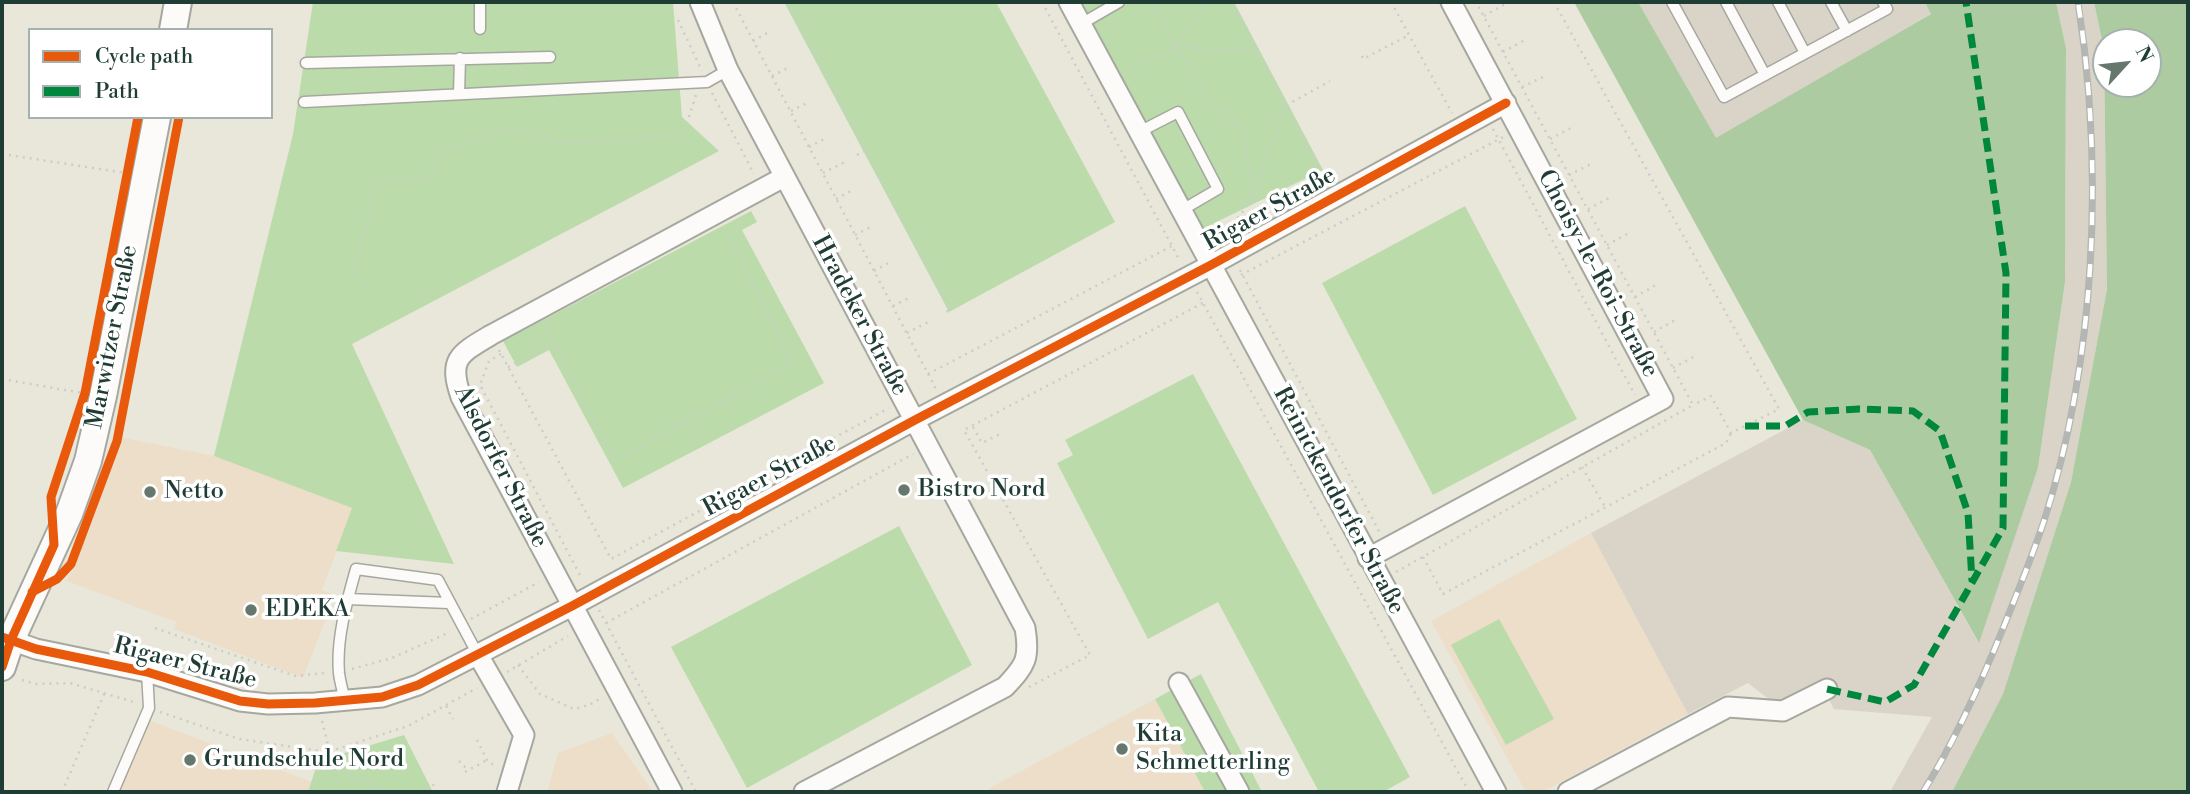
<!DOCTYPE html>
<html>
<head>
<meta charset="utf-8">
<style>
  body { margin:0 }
  #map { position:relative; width:2190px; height:794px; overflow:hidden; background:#e9e7da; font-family:"Libre Bodoni",serif }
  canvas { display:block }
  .frame { position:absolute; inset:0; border:4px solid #1f3d34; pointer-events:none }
  .legend { position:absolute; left:28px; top:28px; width:245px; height:91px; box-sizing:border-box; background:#fff; border:2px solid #a5b1ae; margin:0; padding:9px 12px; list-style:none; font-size:21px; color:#1f3d34 }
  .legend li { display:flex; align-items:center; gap:14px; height:35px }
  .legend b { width:35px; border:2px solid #a5b1ae }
  .north { position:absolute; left:2092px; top:28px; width:70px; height:70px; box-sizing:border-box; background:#fff; border:2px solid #a5b1ae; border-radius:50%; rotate:63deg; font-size:19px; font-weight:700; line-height:28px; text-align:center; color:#1f3d34 }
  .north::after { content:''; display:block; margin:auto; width:24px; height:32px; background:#66786e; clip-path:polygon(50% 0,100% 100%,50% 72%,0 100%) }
</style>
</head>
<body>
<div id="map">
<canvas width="2190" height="794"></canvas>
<div class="frame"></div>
<ul class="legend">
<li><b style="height:9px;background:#e8590c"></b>Cycle path</li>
<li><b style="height:9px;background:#00873e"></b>Path</li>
</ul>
<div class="north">N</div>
</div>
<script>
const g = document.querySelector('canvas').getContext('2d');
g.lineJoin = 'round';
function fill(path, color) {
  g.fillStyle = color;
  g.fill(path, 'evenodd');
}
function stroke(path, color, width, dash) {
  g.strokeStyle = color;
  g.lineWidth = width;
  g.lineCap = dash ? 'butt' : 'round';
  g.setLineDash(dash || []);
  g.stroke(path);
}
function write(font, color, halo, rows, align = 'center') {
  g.font = font + ' "Libre Bodoni",serif';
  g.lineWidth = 7;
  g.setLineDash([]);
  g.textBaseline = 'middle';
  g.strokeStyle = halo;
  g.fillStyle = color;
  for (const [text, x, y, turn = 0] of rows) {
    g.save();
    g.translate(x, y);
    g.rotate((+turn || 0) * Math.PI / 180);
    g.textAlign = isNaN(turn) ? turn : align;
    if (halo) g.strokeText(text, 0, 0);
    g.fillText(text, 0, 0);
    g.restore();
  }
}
const built = new Path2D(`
  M120,437L215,456L353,508L322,590L335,595L303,678L174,629L176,622L67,581L95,513Z
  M1591,533L1688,714L1542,792H1526L1431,621Z
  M1155,699L1205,792H990L988,789Z
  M143,718L312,782L308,792H113Z
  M612,733L653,792H547L558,753Z`);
const industrial = new Path2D(`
  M1638,2H1925L1932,13L1716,139Z
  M2056,2H2094L2104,50L2107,289L2071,482L2003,694L1952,792H1890L1932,717L1834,709L1828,698L1793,718L1748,683L1688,714L1591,533L1803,420L1870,450L1978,642L2038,468L2065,282L2066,48Z`);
const green = new Path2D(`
  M313,2H673L682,117L719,151L352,344L454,564L336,551L352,508L214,456L293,134Z
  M784,2H996L1115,222L949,312Z
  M1078,2H1234L1323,170L1200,230Z
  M1465,206L1577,419L1433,495L1322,283Z
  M751,211L757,222L742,230L824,383L623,488L549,350L517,367L503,341Z
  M1193,374L1410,777L1383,792H1319L1218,602L1148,639L1057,463L1073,455L1065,440Z
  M899,526L972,665L747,788L671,647Z
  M1499,619L1554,719L1506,745L1451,645Z
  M1201,674L1262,792H1205L1155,699Z
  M404,735L433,792H308L318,761Z`);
const forest = new Path2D(`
  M1574,2H1638L1716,138L1931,14L1925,2H2056L2066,48L2065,282L2038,468L1979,643L1870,450L1803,420Z
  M2094,2H2188V792H1952L2003,694L2071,482L2107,289L2104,50ZM2106,42H2148V84H2106Z`);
const path = new Path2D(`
  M733,2L936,389
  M788,2L950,310L942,314
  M1042,2L1180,261
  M1149,2L1158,12L1192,76L1243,131L1253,198L1224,236
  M1231,2L1325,182
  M1391,2L1452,113
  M1554,2L1779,409L1731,433L1711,396L1693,405
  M1484,16L1505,4
  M678,20L702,71
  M753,41L769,32
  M1176,47L1206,2
  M1503,52L1525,40
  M1362,56L1363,59L1409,35
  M1126,71L1176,47L1257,51
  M772,76L788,68
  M1522,87L1545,76
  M712,93L754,174
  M791,111L807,103
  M1493,129L1635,395
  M1550,139L1571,128
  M809,147L826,138
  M2,154L126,173
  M857,155L867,150
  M823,173L845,162
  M1569,175L1591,164
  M1253,197L1285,106L1330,81
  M836,199L853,190
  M1588,209L1609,198
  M855,235L873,226
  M1607,245L1629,233
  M1240,270L1380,533
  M874,271L892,261
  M353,274L376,186L395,179L422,181L430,176L442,153L491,132H531L560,143L683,136L696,95
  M1241,275L1505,136
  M1197,292L1469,792
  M1635,297L1656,285
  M893,306L911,297
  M546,325L616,460L793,363L726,229
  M1654,332L1675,320
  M907,333L930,321
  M499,350L611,559L889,408
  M501,354L489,361L480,385L582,579
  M508,367L555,342
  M1673,368L1695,356
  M928,374L1172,246
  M2,379L82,393
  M973,427L982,443L998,435V437
  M1582,467L1605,507
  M1423,557L1443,594L1726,443L1731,433
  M1396,572L1693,405L1476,2
  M599,610L696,792
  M471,619L539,582
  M606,623L913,454
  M155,628L295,676L325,673
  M518,665L540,694L574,709L589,705L603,697
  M352,669L392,658L450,632
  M507,672L568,636
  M22,680L36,684L70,683L137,703
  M1029,687L1090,655L964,430L1203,303
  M446,706L453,719
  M160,712L239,739L328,752L408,726L477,688
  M322,721L340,792
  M477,740L487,760L497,768
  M330,755L344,774L395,792
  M459,761L468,770
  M465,772L487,760
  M62,792L105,692
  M420,792L437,783`);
const lane = new Path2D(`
  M480,2V29
  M1672,2L1724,97L1887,9L1883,2
  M1726,2L1765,75
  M1778,2L1805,53
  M1831,2L1847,31
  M1081,24L1119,2
  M306,63L550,57
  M459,94L460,58
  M304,102L707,82L728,70
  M1139,132L1178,112L1218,189L1182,210
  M348,599L449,603
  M345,701C343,692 340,682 339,673C336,639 347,601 356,569L438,580L478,655
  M113,792L149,708L147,672`);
const street = new Path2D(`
  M700,2L728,70L1025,628C1030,658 1026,665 1005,687L804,792
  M1069,2L1496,792
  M1368,558L1663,399L1451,2
  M2,637L36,649L147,672L240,701L268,704L315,703L382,697L418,685L572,606L915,420L1211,265L1506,103
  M478,655L524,735L507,792
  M1179,683L1239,792
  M672,792L461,397C448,359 459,354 491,335L784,177
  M1568,792L1728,707L1783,711L1827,689`);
const secondary = new Path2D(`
  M173,30L178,2
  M2,667L11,640L69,514L88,461L103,396L157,117`);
const rail = new Path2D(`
  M1923,792C1956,739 1981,683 2004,626C2018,591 2032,557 2044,521C2096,359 2104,169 2078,2`);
const quiet = new Path2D(`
  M1745,426H1785L1808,412L1859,409L1913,411L1940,431L1968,513L1972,581
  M1827,689L1885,702L1914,685L2003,528L2006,273L1966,2`);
const cycleway = new Path2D(`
  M32,592L57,579L71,564L117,441L179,117
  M2,637L36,649L147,672L240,701L268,704L315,703L382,697L418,685L572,606L915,420L1211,265L1506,103
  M2,667L11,640L54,545L51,497L85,393L138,117`);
const markers = [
  [904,490,7,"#66786e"],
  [150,492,7,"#66786e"],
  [251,610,7,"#66786e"],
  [1122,749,7,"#66786e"],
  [190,760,7,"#66786e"]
];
const streetNames = [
  ["Rigaer Straße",1270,210,-29],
  ["Choisy-le-Roi-Straße",1597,274,62],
  ["Hradeker Straße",859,316,62],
  ["Marwitzer Straße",113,337,-79],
  ["Alsdorfer Straße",500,467,63],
  ["Rigaer Straße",770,477,-28],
  ["Reinickendorfer Straße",1338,501,62],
  ["Rigaer Straße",185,664,14]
];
const poiNames = [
  ["Bistro Nord",918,490],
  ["Netto",164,492],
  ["EDEKA",265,610],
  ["Kita",1136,735],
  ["Schmetterling",1136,763],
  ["Grundschule Nord",204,760]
];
fill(built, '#eddeca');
fill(industrial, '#dad3c8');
fill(green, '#bcdbab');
fill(forest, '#accba1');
stroke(lane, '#a5a89f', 13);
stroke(street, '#a5a89f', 23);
stroke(secondary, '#a5a89f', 30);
stroke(path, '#cacdc9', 2.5, [2, 5]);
stroke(lane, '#fcfbf9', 10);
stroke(street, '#fcfbf9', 19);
stroke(secondary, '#fcfbf9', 26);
stroke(rail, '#b3b6b3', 7);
stroke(rail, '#fff', 4.5, [13]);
stroke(quiet, '#00873e', 7, [14, 7]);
stroke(cycleway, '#e8590c', 9);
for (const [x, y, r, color] of markers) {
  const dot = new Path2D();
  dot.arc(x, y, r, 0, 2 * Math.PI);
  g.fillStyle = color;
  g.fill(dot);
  stroke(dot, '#fff', 2.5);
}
write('24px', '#1f3d34', '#fff', streetNames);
write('24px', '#1f3d34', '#fff', poiNames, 'left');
</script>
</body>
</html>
